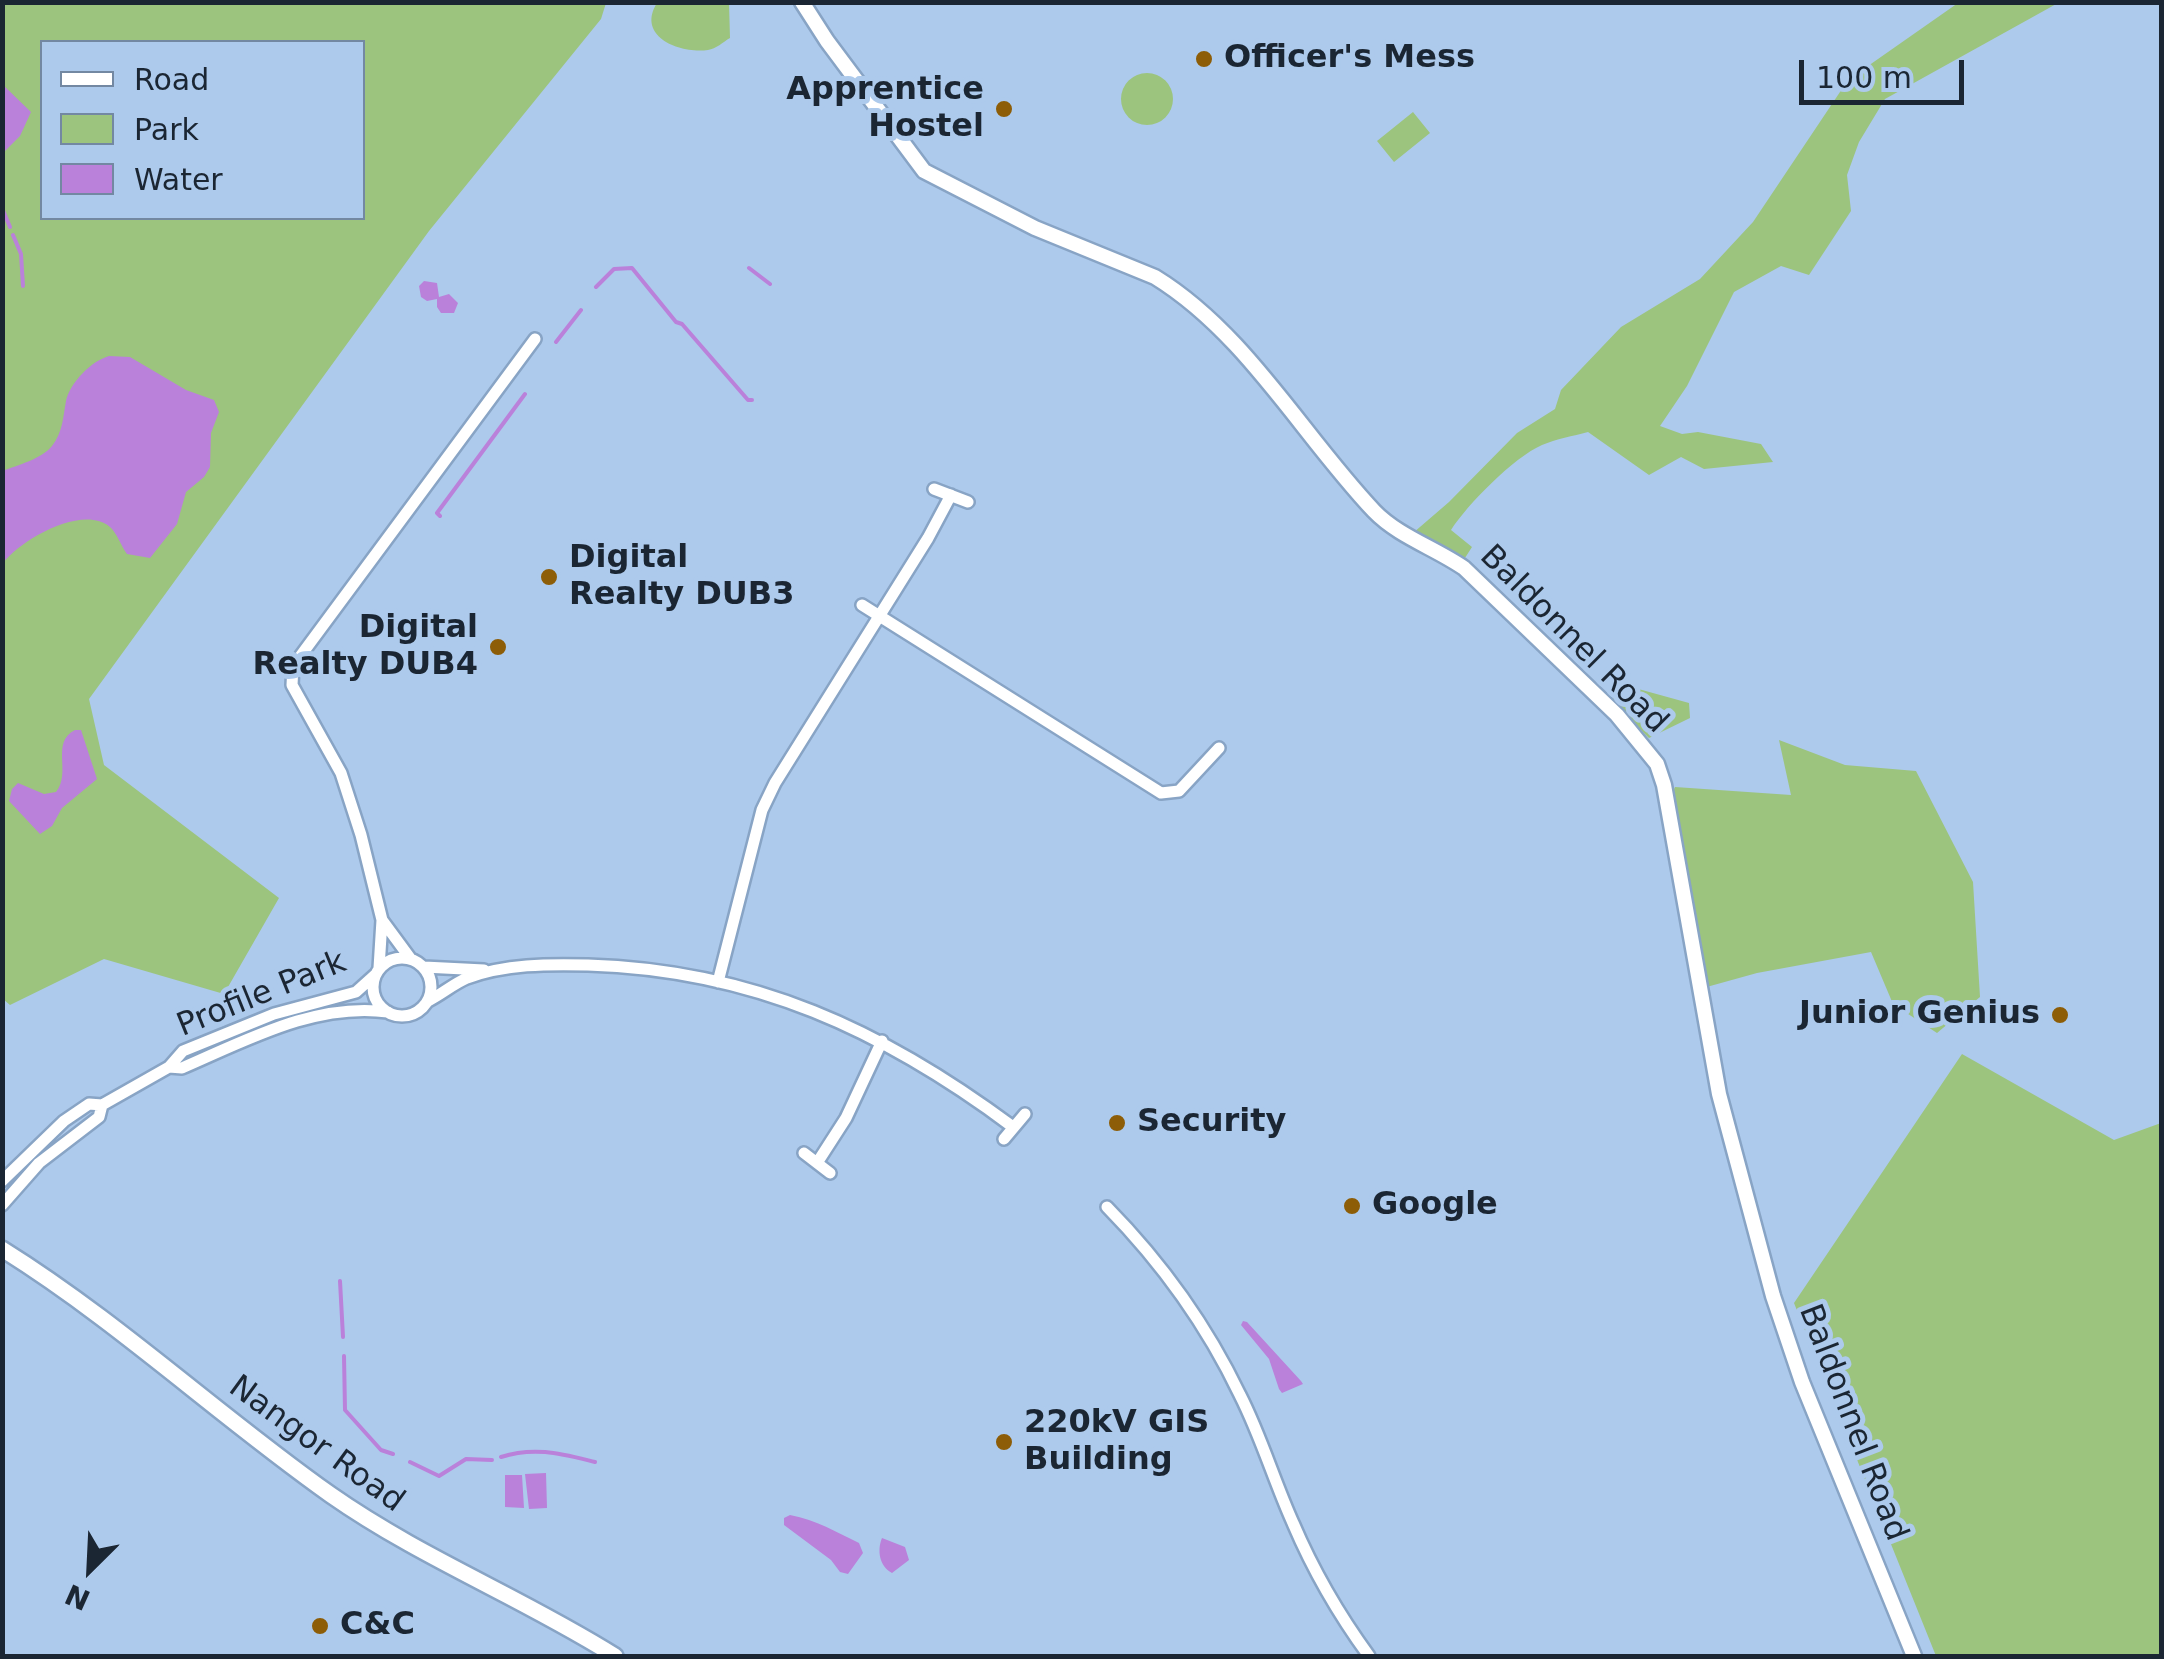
<!DOCTYPE html>
<html>
<head>
<meta charset="utf-8">
<style>
  body { margin:0 }
  #map { position:relative; width:2164px; height:1659px; overflow:hidden; background:#adcaec; font-family:"DejaVu Sans",sans-serif }
  canvas { display:block }
  .frame { position:absolute; inset:0; border:5px solid #1b2633; pointer-events:none }
  .legend { position:absolute; left:40px; top:40px; width:325px; height:180px; box-sizing:border-box; background:#adcaec; border:2px solid #7388a2; margin:0; padding:12px 18px; list-style:none; font-size:30px; color:#1b2633 }
  .legend li { display:flex; align-items:center; gap:20px; height:50px }
  .legend b { width:50px; border:2px solid #7388a2 }
  .north { position:absolute; left:40px; top:1519px; width:100px; height:100px; -webkit-text-stroke:8px #adcaec; paint-order:stroke; rotate:204deg; font-size:28px; font-weight:700; line-height:40px; text-align:center; color:#1b2633 }
  .north::after { content:''; display:block; margin:auto; width:35px; height:45px; background:#1b2633; clip-path:polygon(50% 0,100% 100%,50% 72%,0 100%) }
  .scale { position:absolute; left:1799px; top:60px; width:165px; height:45px; box-sizing:border-box; border:5px solid #1b2633; border-top:0; padding-left:12px; font-size:30px; line-height:35px; white-space:nowrap; color:#1b2633; -webkit-text-stroke:8px #adcaec; paint-order:stroke }
</style>
</head>
<body>
<div id="map">
<canvas width="2164" height="1659"></canvas>
<div class="frame"></div>
<ul class="legend">
<li><b style="height:12px;background:#fff"></b>Road</li>
<li><b style="height:28px;background:#9cc47e"></b>Park</li>
<li><b style="height:28px;background:#ba81da"></b>Water</li>
</ul>
<div class="north">N</div>
<div class="scale">100 m</div>
</div>
<script>
const g = document.querySelector('canvas').getContext('2d');
g.lineJoin = 'round';
function fill(path, color) {
  g.fillStyle = color;
  g.fill(path, 'evenodd');
}
function stroke(path, color, width, dash) {
  g.strokeStyle = color;
  g.lineWidth = width;
  g.lineCap = dash ? 'butt' : 'round';
  g.setLineDash(dash || []);
  g.stroke(path);
}
function write(font, color, halo, rows, align = 'center') {
  g.font = font + ' "DejaVu Sans",sans-serif';
  g.lineWidth = 10;
  g.setLineDash([]);
  g.textBaseline = 'middle';
  g.strokeStyle = halo;
  g.fillStyle = color;
  for (const [text, x, y, turn = 0] of rows) {
    g.save();
    g.translate(x, y);
    g.rotate((+turn || 0) * Math.PI / 180);
    g.textAlign = isNaN(turn) ? turn : align;
    if (halo) g.strokeText(text, 0, 0);
    g.fillText(text, 0, 0);
    g.restore();
  }
}
const green = new Path2D(`
  M3,3H606L601,19L429,231L89,699L104,765L279,898L224,994L104,959L10,1005L3,999ZM42,42H362V218H42Z
  M657,3H729L730,38C723,42 716,49 708,50C679,54 636,36 657,3Z
  M1958,3H2058L1885,99L1859,142L1847,175L1851,211L1809,275L1781,266L1734,292L1687,386L1660,426L1682,434L1698,432L1761,444L1773,462L1704,469L1681,457L1649,475L1588,432C1573,436 1556,439 1542,445C1514,457 1467,505 1451,530L1472,547L1463,561L1440,544L1413,533L1449,502L1517,433L1555,409L1561,390L1621,327L1700,279L1753,222L1848,80Z
  M1121 99a26 26 0 1 1 52 0a26 26 0 1 1-52 0Z
  M1413,112L1430,133L1394,162L1377,141Z
  M1624,685L1689,703L1690,718L1649,738L1611,701Z
  M1779,740L1845,765L1916,771L1973,882L1980,997L1937,1033L1893,1004L1871,952L1757,973L1703,988L1670,798L1675,787L1791,795Z
  M1962,1054L2114,1140L2161,1123V1656H1936L1794,1303Z`);
const water = new Path2D(`
  M2,84L31,112L20,136L3,153Z
  M424,281L437,283L439,297L449,294L458,303L454,313H441L437,307V299L427,301L421,297L419,286Z
  M109,356L130,357L186,390L214,400L219,412L211,433L210,467L204,477L186,492L177,524L150,558L127,554C121,546 117,533 110,527C82,504 21,540 3,563V471C17,465 42,459 52,446C63,432 63,417 66,401C70,383 91,361 109,356Z
  M75,730H81L97,779L62,808L52,826L40,834L9,801L12,789L18,783L44,794L56,792C72,772 50,743 75,730Z
  M1243,1321L1247,1322L1301,1381L1303,1384L1282,1393L1279,1389L1269,1359L1241,1325Z
  M546,1473L547,1508L529,1509L525,1474Z
  M505,1475H522L524,1508L505,1507Z
  M790,1515C817,1520 836,1532 859,1543L863,1553L848,1574L840,1572L831,1560L784,1525V1518Z
  M882,1538L905,1547L909,1560L892,1573C879,1566 877,1550 882,1538Z`);
const stream = new Path2D(`
  M2,208L10,227
  M13,235L21,254L23,286
  M749,268L770,284
  M596,287L614,269L632,268L676,322L682,324L748,400H752
  M556,342L581,310
  M440,516L437,513L525,394
  M340,1281L343,1337
  M344,1356L345,1410L381,1450L393,1454
  M501,1457C535,1446 562,1454 595,1462
  M410,1462L439,1476L466,1459L492,1460`);
const minor = new Path2D(`
  M934,489L968,502
  M862,605L1161,793L1179,791L1219,748
  M382,920L410,958
  M373 987a29 29 0 1 1 58 0a29 29 0 1 1-58 0Z
  M424,967L484,970
  M379,968L382,920L361,835L341,773L292,685L293,666L535,339
  M718,982L762,810L775,783L928,538L951,495
  M428,1001C442,994 453,984 467,978C506,964 547,964 588,965C753,970 883,1030 1013,1127
  M169,1067L182,1068C247,1040 316,1002 388,1012
  M1004,1139L1025,1114
  M804,1153L830,1173
  M817,1163L846,1118L882,1041
  M2,1181L64,1121L89,1104L102,1105L169,1067L183,1051L274,1014L356,992L376,974
  M2,1205L39,1163L99,1117L102,1105
  M1107,1207C1161,1262 1207,1326 1240,1395C1261,1436 1274,1481 1293,1523C1313,1570 1339,1615 1369,1656`);
const tertiary = new Path2D(`
  M802,2L827,41L924,171L1035,228L1155,277C1246,333 1302,435 1374,511C1398,536 1435,548 1464,568L1617,715L1657,764L1664,785L1719,1094L1773,1296L1802,1382L1914,1656`);
const secondary = new Path2D(`
  M2,1249C119,1322 219,1416 331,1495C421,1558 523,1598 615,1656`);
const markers = [
  [1204,59,10,"#8d5d07"],
  [1004,109,10,"#8d5d07"],
  [549,577,10,"#8d5d07"],
  [498,647,10,"#8d5d07"],
  [2060,1015,10,"#8d5d07"],
  [1117,1123,10,"#8d5d07"],
  [1352,1206,10,"#8d5d07"],
  [1004,1442,10,"#8d5d07"],
  [320,1626,10,"#8d5d07"]
];
const poiNames = [
  ["Officer's Mess",1224,59],
  ["Apprentice",984,91,"right"],
  ["Hostel",984,128,"right"],
  ["Digital",569,559],
  ["Realty DUB3",569,596],
  ["Digital",478,629,"right"],
  ["Realty DUB4",478,666,"right"],
  ["Junior Genius",2040,1015,"right"],
  ["Security",1137,1123],
  ["Google",1372,1206],
  ["220kV GIS",1024,1424],
  ["Building",1024,1461],
  ["C&C",340,1626]
];
const streetNames = [
  ["Baldonnel Road",1573,640,45],
  ["Profile Park",262,995,-22],
  ["Baldonnel Road",1852,1423,69],
  ["Nangor Road",316,1445,36]
];
fill(green, '#9cc47e');
fill(water, '#ba81da');
stroke(stream, '#ba81da', 4);
stroke(minor, '#88a4c5', 16);
stroke(tertiary, '#88a4c5', 19);
stroke(secondary, '#88a4c5', 20);
stroke(minor, '#fff', 11);
stroke(tertiary, '#fff', 14);
stroke(secondary, '#fff', 15);
for (const [x, y, r, color] of markers) {
  const dot = new Path2D();
  dot.arc(x, y, r, 0, 2 * Math.PI);
  g.fillStyle = color;
  g.fill(dot);
  stroke(dot, '#adcaec', 4);
}
write('bold 32px', '#1b2633', '#adcaec', poiNames, 'left');
write('32px', '#1b2633', '#adcaec', streetNames);
</script>
</body>
</html>
